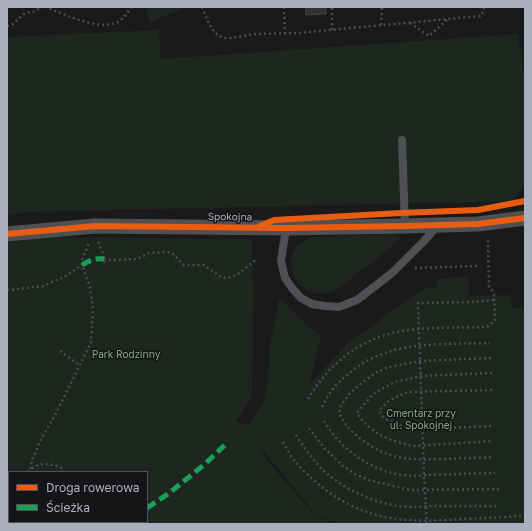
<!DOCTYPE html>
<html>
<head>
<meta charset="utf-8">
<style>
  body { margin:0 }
  #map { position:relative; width:532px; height:531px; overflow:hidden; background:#1a1a1b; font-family:"Golos Text",sans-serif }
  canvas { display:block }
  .frame { position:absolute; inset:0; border:8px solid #abafbd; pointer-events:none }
  .legend { position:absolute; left:8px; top:471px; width:140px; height:52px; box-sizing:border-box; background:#151417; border:1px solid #515259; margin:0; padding:5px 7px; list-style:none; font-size:12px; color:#abafbd }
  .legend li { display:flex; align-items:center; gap:8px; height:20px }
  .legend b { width:20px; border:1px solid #515259 }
</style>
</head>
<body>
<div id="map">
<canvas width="532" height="531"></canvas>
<div class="frame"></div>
<ul class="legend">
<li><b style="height:5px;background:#e95d12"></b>Droga rowerowa</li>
<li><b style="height:5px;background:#1a9f57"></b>Ścieżka</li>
</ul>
</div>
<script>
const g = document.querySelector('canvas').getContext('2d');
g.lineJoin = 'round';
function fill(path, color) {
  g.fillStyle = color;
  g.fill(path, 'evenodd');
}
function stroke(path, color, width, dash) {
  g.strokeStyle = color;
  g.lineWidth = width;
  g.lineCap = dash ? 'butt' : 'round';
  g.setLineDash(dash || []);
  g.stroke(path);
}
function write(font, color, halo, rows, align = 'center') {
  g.font = font + ' "Golos Text",sans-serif';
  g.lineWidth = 3;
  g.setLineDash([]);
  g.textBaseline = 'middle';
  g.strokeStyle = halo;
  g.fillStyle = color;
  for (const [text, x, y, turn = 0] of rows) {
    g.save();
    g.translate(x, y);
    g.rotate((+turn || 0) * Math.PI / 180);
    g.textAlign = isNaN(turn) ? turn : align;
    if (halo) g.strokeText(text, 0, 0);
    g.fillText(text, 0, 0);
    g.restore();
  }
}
const green = new Path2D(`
  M145,7H188L150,22Z
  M159,30L161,59L518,34L525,81V185L512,201L26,212L7,215V37Z
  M391,234L396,235L401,238C387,250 373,262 358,273C350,280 340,288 330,292C298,303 271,252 312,237Z
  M41,237L252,239V279H254L252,396L236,422L249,425L264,401L268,378L270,345L279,298L321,337L309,385L348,343L424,288L437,287V279L469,277V296L511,295L512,308H525V524H338L316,515L258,444L265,458L315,515L335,524H7V243ZM9,472H147V522H9Z`);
const building = new Path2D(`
  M306,7H326V14L306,15Z`);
const path = new Path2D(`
  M45,7C64,14 96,30 116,23C123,20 127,13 131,7
  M202,7L209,24L215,33L223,38H232L254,34L298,33L480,16L484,11V7
  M284,7L285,33
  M410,23L429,36L448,19
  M381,25L382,7
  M7,26C15,25 17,19 23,15C29,10 33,15 40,7
  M332,30V7
  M98,242L104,256V265
  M104,259L111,260L137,259L149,253L168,252L173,254L184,265H204L221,277L227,278L237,275L257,259
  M415,268L478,266
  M7,290H10L43,286L64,277L82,265
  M60,351L79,365
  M491,358L420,361L389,367L377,372L357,387L348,395L341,406L339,413C344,424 352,432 361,439C389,461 411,460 445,459C462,458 478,458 494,457
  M492,373L421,376L395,382L383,388L372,395L357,413C369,433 392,442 414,446L493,441
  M492,390L408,392C395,397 388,400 379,411L384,418L403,427L423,429L493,426
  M308,399C333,357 370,332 419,329C442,327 464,328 487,327L495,320L494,293L489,286L488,239
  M322,407C328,394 336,384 347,375C387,339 439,345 490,343
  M324,421C343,454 385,481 424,475L495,473
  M309,428L325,449L343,466L355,474L369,480L410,490L499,489
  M296,435C303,446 311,457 320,467C344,492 391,512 426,506H498
  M283,442C287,448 290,455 294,460C317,488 350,510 385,517C409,522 437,521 461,519C483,518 504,518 525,515
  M31,469V464L40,441L55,415L91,343L93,309L90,287L82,265V260L89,243
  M28,472C38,461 52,463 64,469
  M7,482H9
  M427,524L424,475L418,303L472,302L494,300`);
const service = new Path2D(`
  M402,140L405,226
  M286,228L281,261L285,278L292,288L301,298L312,304L325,306L339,307L357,300L392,273L424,241L438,225`);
const minor = new Path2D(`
  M7,234L95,226L286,228L405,226L478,224L525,218`);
const quiet = new Path2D(`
  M82,265C90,260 95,258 104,259
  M147,508L168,494L205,464L228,442
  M124,524L127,522`);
const cycleway = new Path2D(`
  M260,226L274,220L401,213L478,210L525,201
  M7,234L95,226L286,228L405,226L478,224L525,218`);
const streetNames = [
  ["Spokojna",230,217,1]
];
const parkNames = [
  ["Park Rodzinny",126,355],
  ["Cmentarz przy",421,414],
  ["ul. Spokojnej",421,426]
];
fill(green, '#1e2620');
fill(building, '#323233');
stroke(building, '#434447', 1);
stroke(path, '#4a4c4f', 2.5, [2, 3]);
stroke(service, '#4f5054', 8);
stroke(minor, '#4f5054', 15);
stroke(quiet, '#1a9f57', 5, [10, 5]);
stroke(cycleway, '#e95d12', 6);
write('10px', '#abafbd', '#151417', streetNames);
write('10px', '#80a985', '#151417', parkNames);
</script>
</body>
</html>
